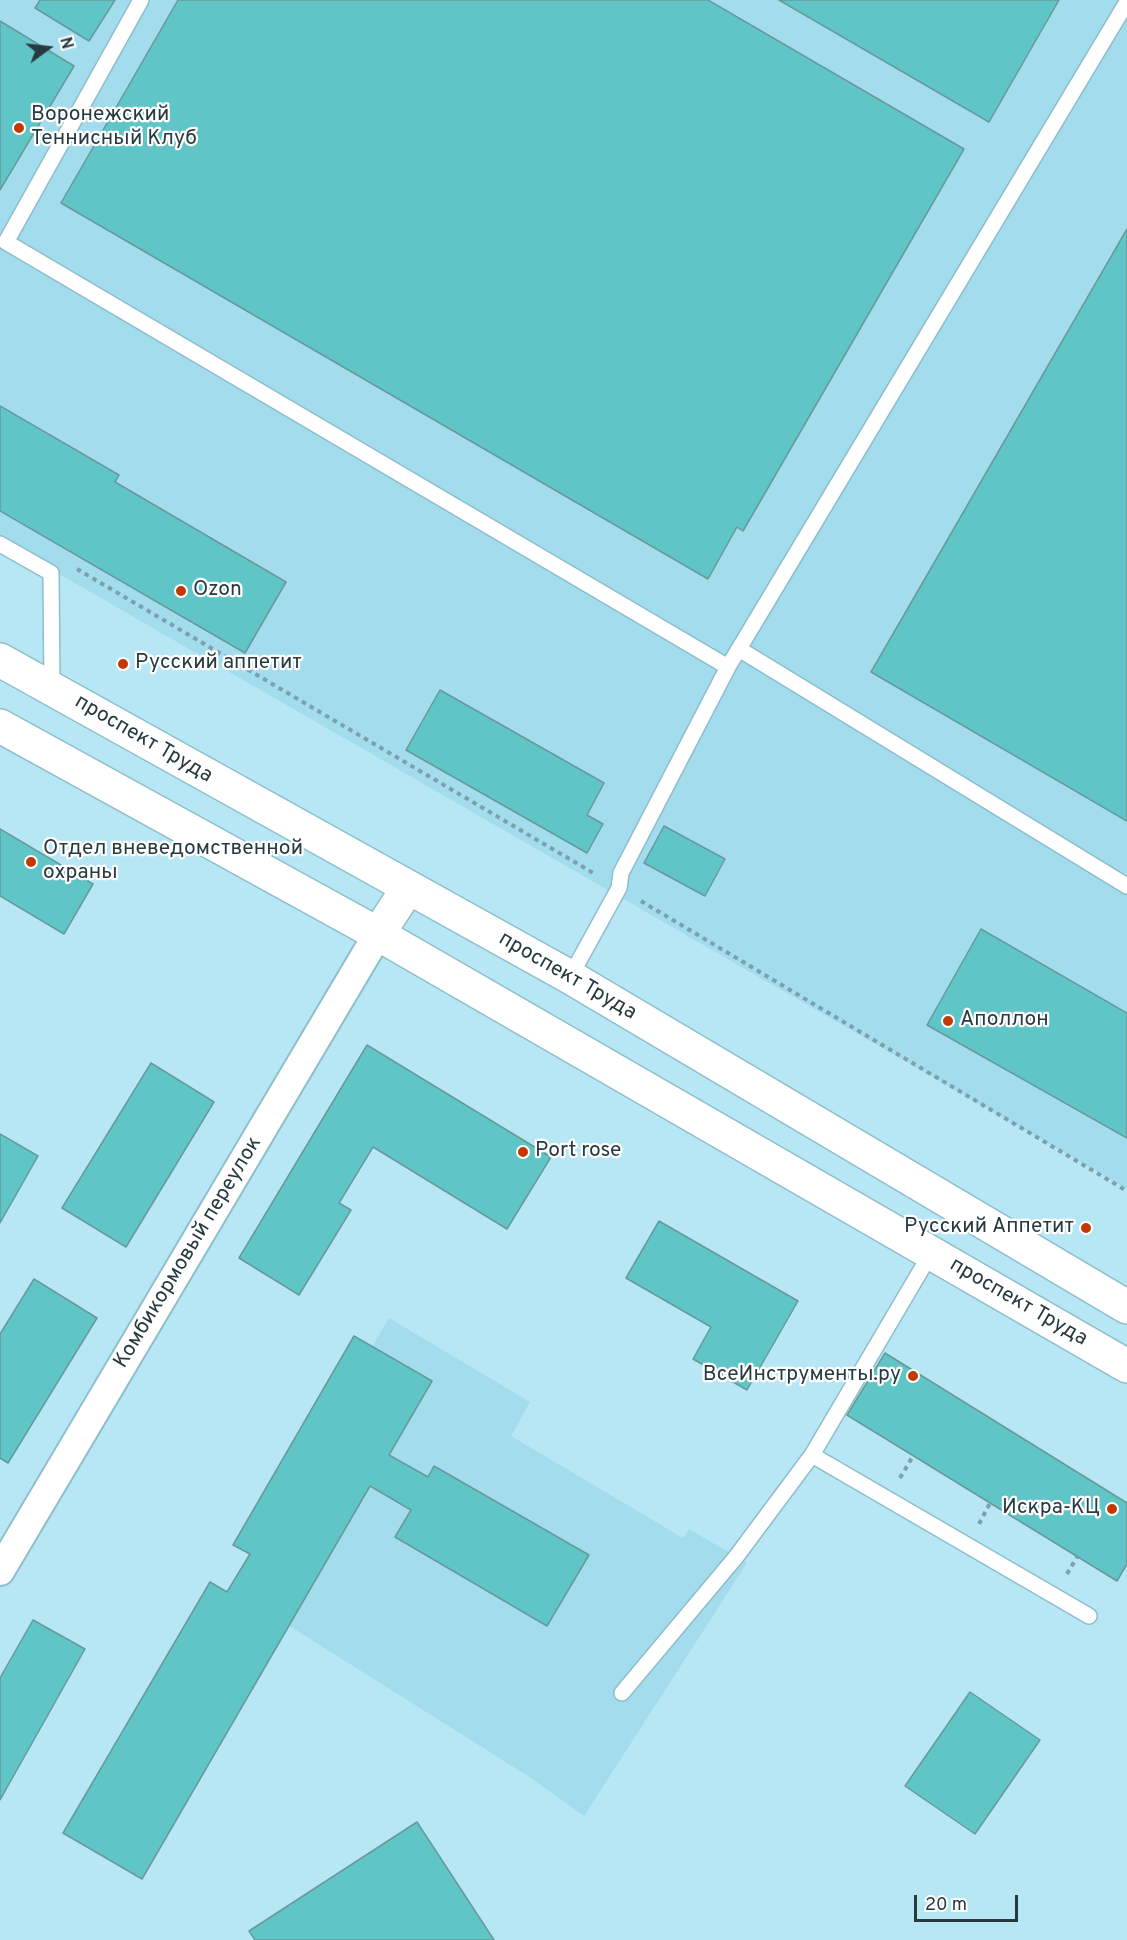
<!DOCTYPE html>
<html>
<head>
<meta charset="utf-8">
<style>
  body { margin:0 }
  #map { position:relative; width:1127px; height:1940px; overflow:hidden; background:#b7e7f5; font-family:Overpass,sans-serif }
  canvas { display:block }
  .north { position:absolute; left:18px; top:18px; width:60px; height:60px; -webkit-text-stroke:4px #fff; paint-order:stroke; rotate:75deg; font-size:16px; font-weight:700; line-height:24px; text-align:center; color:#273a40 }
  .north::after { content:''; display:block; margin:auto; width:21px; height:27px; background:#273a40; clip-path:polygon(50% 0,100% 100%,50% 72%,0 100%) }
  .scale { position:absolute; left:914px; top:1895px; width:104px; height:27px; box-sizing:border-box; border:3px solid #273a40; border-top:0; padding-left:8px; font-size:18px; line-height:21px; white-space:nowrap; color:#273a40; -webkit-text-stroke:4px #fff; paint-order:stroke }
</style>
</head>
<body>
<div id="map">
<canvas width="1127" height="1940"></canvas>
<div class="north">N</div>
<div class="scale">20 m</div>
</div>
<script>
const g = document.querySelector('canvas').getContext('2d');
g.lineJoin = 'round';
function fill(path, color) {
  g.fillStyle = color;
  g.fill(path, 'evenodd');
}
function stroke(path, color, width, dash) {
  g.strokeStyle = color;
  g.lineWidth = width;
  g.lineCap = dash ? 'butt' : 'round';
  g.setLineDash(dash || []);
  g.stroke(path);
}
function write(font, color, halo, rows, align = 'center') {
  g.font = font + ' Overpass,sans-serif';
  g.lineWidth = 4.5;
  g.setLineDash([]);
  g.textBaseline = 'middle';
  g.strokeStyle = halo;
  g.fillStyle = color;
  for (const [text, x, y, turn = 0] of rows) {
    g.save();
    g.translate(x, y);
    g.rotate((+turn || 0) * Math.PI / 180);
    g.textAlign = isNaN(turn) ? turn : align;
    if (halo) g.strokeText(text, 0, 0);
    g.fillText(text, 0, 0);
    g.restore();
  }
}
const built = new Path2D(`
  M0,0H1127V1189L0,540Z
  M389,1318L530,1402L511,1436L683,1538L689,1529L747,1563L584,1816L531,1778L288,1625L227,1592L249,1554L233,1545L372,1347Z`);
const building = new Path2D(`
  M40,0H115L89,41L35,8Z
  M178,0H708L964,149L743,531L737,527L708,579L61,203Z
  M779,0H1059L989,122Z
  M0,21L74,66L0,190Z
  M1127,229V821L871,672Z
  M0,406L119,475L115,482L286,582L245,653L0,511Z
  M440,690L604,783L587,815L603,824L587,853L406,750Z
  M664,826L725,859L705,896L644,863Z
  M0,829L93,884L64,934L0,896Z
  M981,929L1127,1013V1138L927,1025Z
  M367,1045L551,1157L507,1229L373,1147L339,1203L351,1210L299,1295L239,1258Z
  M151,1063L214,1102L126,1247L62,1208Z
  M0,1134L38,1156L0,1223Z
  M659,1221L798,1301L747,1390L693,1359L711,1327L626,1278Z
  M34,1279L97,1318L8,1463L0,1458V1334Z
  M354,1336L432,1381L389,1455L428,1477L434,1466L589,1555L547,1626L395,1537L411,1510L370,1486L142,1879L63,1833L210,1582L227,1592L250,1554L233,1545Z
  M885,1353L1127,1503V1564L1117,1581L847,1415Z
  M33,1620L85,1649L0,1800V1678Z
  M970,1692L1040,1740L975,1834L905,1786Z
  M417,1822L494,1940H255L249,1931Z`);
const path = new Path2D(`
  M77,569L595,874
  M641,901L1127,1191
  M900,1478L913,1456
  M979,1524L990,1503
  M1067,1574L1077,1557`);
const lane = new Path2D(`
  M141,0L6,242L728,667
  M0,544L51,573L52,689
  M739,649L1127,886
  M570,977L619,888L621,873L728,667L1127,2
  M812,1455L1089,1616
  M622,1693L736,1557L812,1455L931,1253`);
const street = new Path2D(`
  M0,1571L378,934`);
const secondary = new Path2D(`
  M0,660L570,977L1127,1307
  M0,726L378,934L1127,1366
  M378,934L408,888`);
const markers = [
  [19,128,6,"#c23a03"],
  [181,591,6,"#c23a03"],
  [123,664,6,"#c23a03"],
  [31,862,6,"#c23a03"],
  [948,1021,6,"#c23a03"],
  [523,1152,6,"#c23a03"],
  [1086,1228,6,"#c23a03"],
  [913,1376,6,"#c23a03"],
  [1112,1509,6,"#c23a03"]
];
const poiNames = [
  ["Воронежский",31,116],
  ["Теннисный Клуб",31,140],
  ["Ozon",193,591],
  ["Русский аппетит",135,664],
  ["Отдел вневедомственной",43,850],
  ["охраны",43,874],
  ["Аполлон",960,1021],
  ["Port rose",535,1152],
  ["Русский Аппетит",1074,1228,"right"],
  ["ВсеИнструменты.ру",901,1376,"right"],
  ["Искра-КЦ",1100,1509,"right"]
];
const streetNames = [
  ["проспект Труда",143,740,30],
  ["проспект Труда",567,977,30],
  ["Комбикормовый переулок",189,1253,-59],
  ["проспект Труда",1018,1303,30]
];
fill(built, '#a2dced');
fill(building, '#60c5c7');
stroke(building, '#679a9a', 1.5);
stroke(lane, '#8ebdcb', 18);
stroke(street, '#8ebdcb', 32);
stroke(secondary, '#8ebdcb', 36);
stroke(path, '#7da1ac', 4, [4.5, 4.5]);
stroke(lane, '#fff', 15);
stroke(street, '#fff', 28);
stroke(secondary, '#fff', 33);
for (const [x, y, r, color] of markers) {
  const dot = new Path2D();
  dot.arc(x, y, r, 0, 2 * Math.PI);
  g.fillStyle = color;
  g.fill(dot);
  stroke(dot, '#fff', 2);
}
write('21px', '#273a40', '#fff', poiNames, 'left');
write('21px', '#273a40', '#fff', streetNames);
</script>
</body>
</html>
